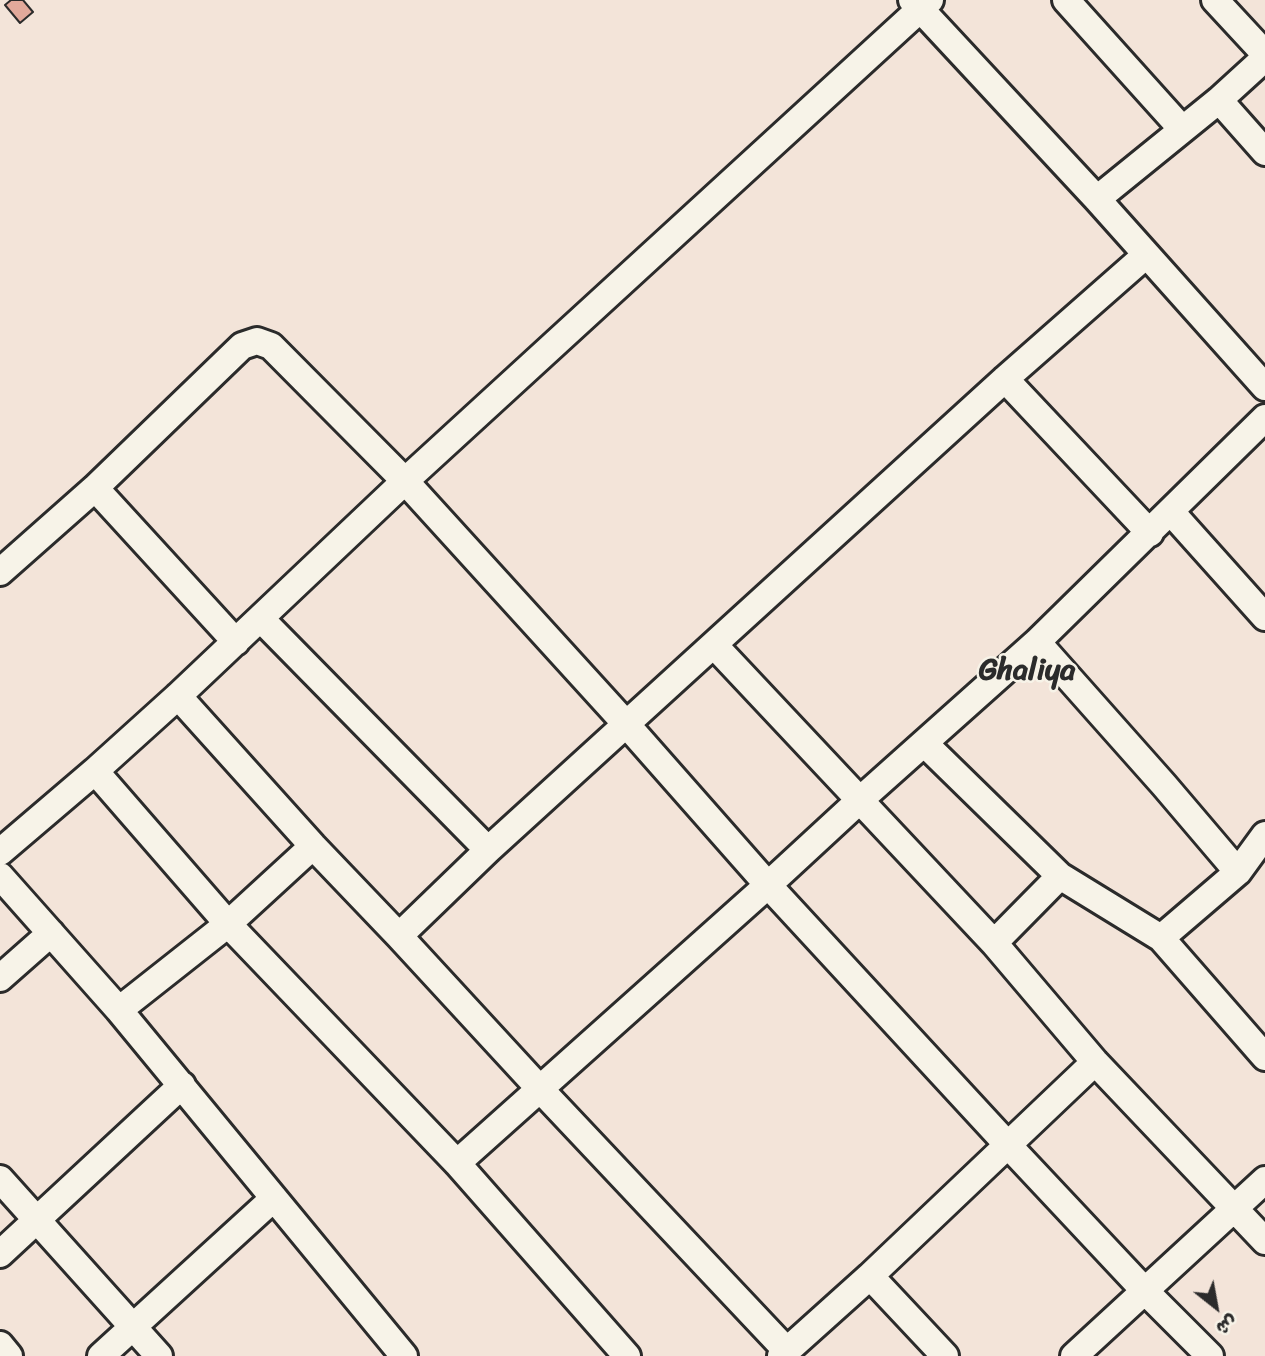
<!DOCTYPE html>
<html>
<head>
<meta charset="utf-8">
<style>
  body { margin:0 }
  #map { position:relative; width:1265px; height:1356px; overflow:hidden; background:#f3e4d9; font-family:Sriracha,"Playpen Sans Arabic",sans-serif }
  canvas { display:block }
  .north { position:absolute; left:1181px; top:1272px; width:70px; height:70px; -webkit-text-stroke:5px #f7f3e8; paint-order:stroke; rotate:149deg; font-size:19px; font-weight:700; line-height:28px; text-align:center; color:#2b2b2b }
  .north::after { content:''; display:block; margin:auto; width:24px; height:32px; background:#2b2b2b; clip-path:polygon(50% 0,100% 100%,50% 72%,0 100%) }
</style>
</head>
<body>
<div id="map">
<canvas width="1265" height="1356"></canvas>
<div class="north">ش</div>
</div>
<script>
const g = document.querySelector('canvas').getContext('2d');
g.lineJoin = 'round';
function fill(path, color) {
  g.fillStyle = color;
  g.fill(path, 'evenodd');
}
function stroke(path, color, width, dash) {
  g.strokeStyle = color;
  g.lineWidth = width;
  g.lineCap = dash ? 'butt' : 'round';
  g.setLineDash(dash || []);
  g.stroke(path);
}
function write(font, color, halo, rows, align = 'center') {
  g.font = font + ' Sriracha,sans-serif';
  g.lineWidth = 5;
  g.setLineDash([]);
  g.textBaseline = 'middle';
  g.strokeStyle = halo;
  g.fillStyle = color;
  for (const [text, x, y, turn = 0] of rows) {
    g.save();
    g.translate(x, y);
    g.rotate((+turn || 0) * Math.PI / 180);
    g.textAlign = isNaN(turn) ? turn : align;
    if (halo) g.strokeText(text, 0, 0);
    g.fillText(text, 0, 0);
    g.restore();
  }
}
const building = new Path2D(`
  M11,0H23L33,12L20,23L5,5Z`);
const street = new Path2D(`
  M912,0L1097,199L1265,387
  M1066,0L1182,129
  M1215,0L1265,54
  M1219,100L1265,152
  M1097,199L1219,100L1265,58
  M1005,379L1150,533
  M95,488L236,642
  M1171,512L1265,617
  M0,572L95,488L242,346L257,341L271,346L405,481L627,725L768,885L1007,1144L1144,1290L1210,1356
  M261,619L488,850
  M1037,642L1164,785L1238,872
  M714,645L994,943L1095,1062L1265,1241
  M178,696L313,846L399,936L540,1089L787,1351
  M924,743L1060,876L1161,938L1265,1057
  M95,771L228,924L457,1163L627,1356
  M0,852L95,771L178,696L405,481L930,0
  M0,876L119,1010L404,1356
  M399,936L488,850L1005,379L1146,255
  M1161,938L1238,872L1265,835
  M994,943L1060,876
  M0,978L51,933
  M119,1010L228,924L313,846
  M457,1163L768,885L860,800L1037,642L1265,418
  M0,1179L159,1356
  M0,1254L182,1085
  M870,1276L945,1356
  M0,1345L9,1356
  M101,1356L274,1198
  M781,1356L870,1276L1095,1062
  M1074,1356L1265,1180`);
const districtNames = [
  ["Ghaliya",1027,671]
];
fill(building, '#e2a99b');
stroke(building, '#2b2b2b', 2);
stroke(street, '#2b2b2b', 32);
stroke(street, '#f7f3e8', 26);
write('bold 30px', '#2b2b2b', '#f7f3e8', districtNames);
</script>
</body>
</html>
